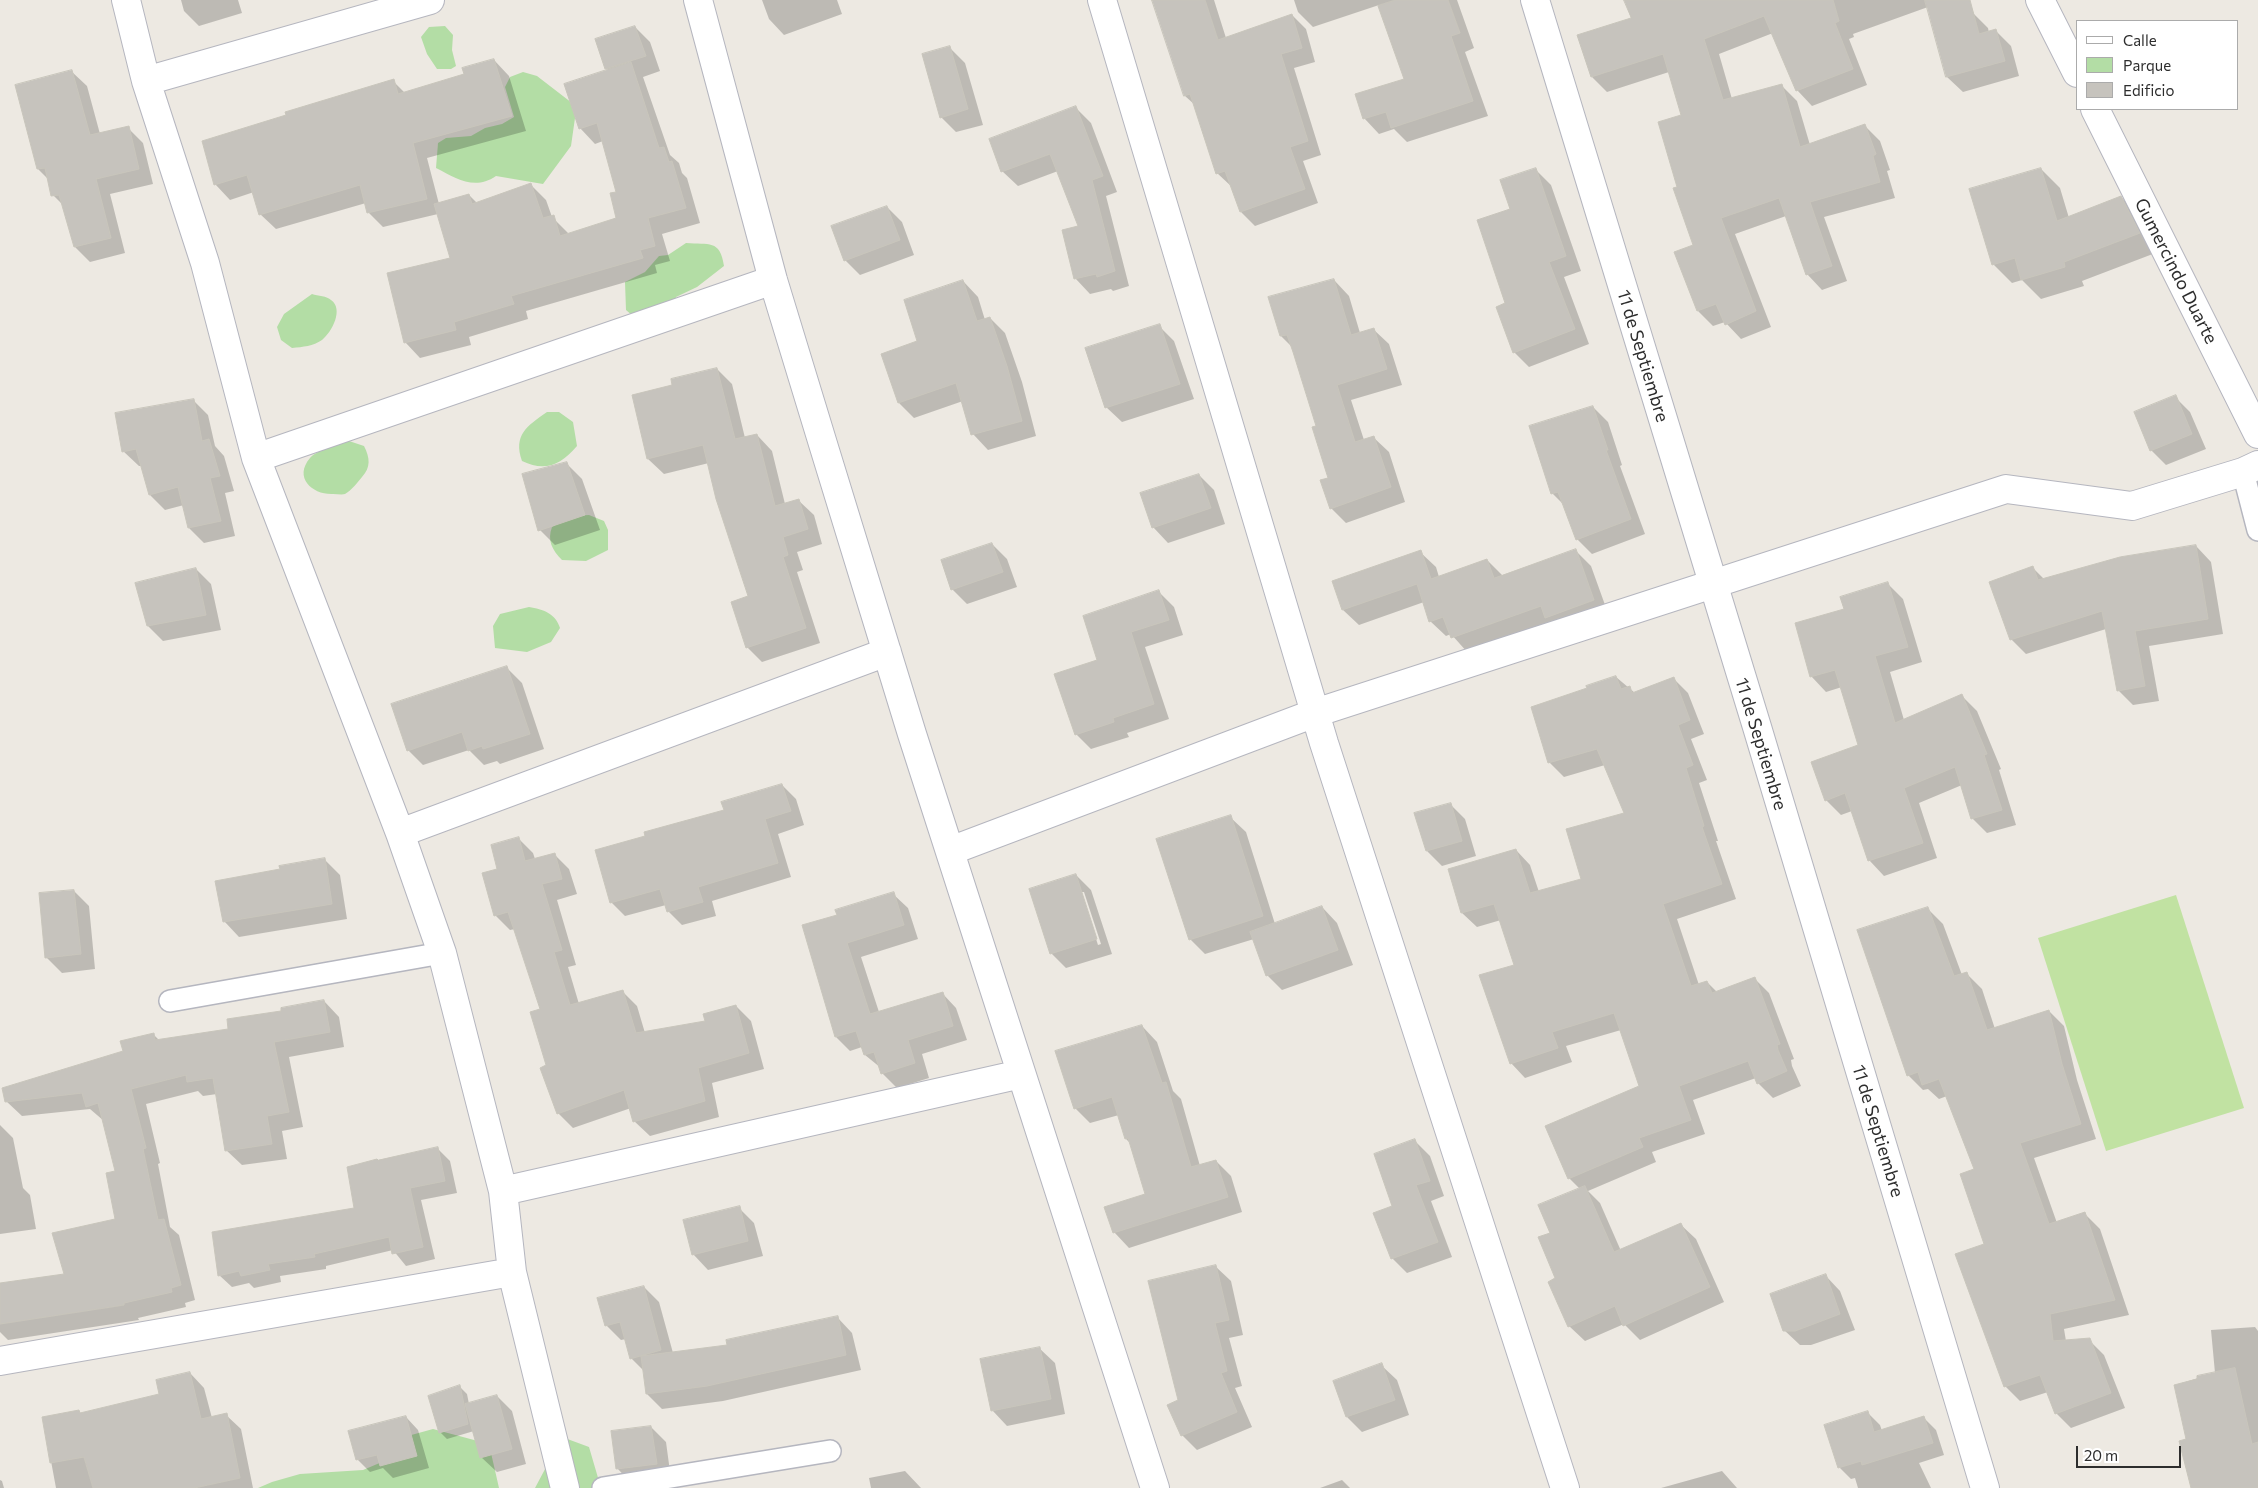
<!DOCTYPE html>
<html>
<head>
<meta charset="utf-8">
<style>
  body { margin:0 }
  #map { position:relative; width:2258px; height:1488px; overflow:hidden; background:#ede9e2; font-family:Commissioner,sans-serif }
  canvas { display:block }
  .legend { position:absolute; left:2076px; top:20px; width:162px; height:90px; box-sizing:border-box; background:#fff; border:1px solid #ababab; margin:0; padding:6px 9px; list-style:none; font-size:15px; color:#2d2d2d }
  .legend li { display:flex; align-items:center; gap:10px; height:25px }
  .legend b { width:25px; border:1px solid #ababab }
  .scale { position:absolute; left:2076px; top:1446px; width:105px; height:22px; box-sizing:border-box; border:2px solid #2d2d2d; border-top:0; padding-left:6px; font-size:15px; line-height:18px; white-space:nowrap; color:#2d2d2d; -webkit-text-stroke:4px #fff; paint-order:stroke }
</style>
</head>
<body>
<div id="map">
<canvas width="2258" height="1488"></canvas>
<ul class="legend">
<li><b style="height:6px;background:#fff"></b>Calle</li>
<li><b style="height:14px;background:#b3dda5"></b>Parque</li>
<li><b style="height:14px;background:#c6c3bd"></b>Edificio</li>
</ul>
<div class="scale">20 m</div>
</div>
<script>
const g = document.querySelector('canvas').getContext('2d');
g.lineJoin = 'round';
function fill(path, color) {
  g.fillStyle = color;
  g.fill(path, 'evenodd');
}
function stroke(path, color, width, dash) {
  g.strokeStyle = color;
  g.lineWidth = width;
  g.lineCap = dash ? 'butt' : 'round';
  g.setLineDash(dash || []);
  g.stroke(path);
}
function write(font, color, halo, rows, align = 'center') {
  g.font = font + ' Commissioner,sans-serif';
  g.lineWidth = 4;
  g.setLineDash([]);
  g.textBaseline = 'middle';
  g.strokeStyle = halo;
  g.fillStyle = color;
  for (const [text, x, y, turn = 0] of rows) {
    g.save();
    g.translate(x, y);
    g.rotate((+turn || 0) * Math.PI / 180);
    g.textAlign = isNaN(turn) ? turn : align;
    if (halo) g.strokeText(text, 0, 0);
    g.fillText(text, 0, 0);
    g.restore();
  }
}
const green = new Path2D(`
  M445,26L453,35L452,50L456,66L451,69H437L427,54L421,37L429,27Z
  M523,72L537,76L572,103L576,111L571,146L543,184L496,176C474,191 456,178 436,168L438,143L446,138L471,136L485,128L502,124L514,117L505,87L510,77Z
  M686,243C709,245 720,239 724,266L697,287L676,297L673,313L640,322L626,310L625,282L645,272L659,256L668,255Z
  M312,294C318,296 327,296 331,300C344,309 332,332 322,340C313,346 303,347 292,348L281,340L277,327L284,314Z
  M547,412H559L573,422L577,446C561,465 545,472 522,461C513,435 527,426 547,412Z
  M349,441L364,446C370,458 371,467 362,477C358,482 351,491 345,494C342,495 337,494 333,494C313,495 293,478 310,458C317,450 338,444 349,441Z
  M589,515L604,521L608,530V550L586,561L562,560C552,550 547,540 552,527L570,516Z
  M529,607C543,609 556,614 560,628L551,642L527,652L495,648L493,626L500,614Z
  M433,1429L489,1444L499,1488H258L272,1482L300,1474L363,1470L389,1459L404,1437Z
  M562,1437L589,1447L601,1488H535Z`);
const pitch = new Path2D(`
  M2176,895L2244,1108L2106,1151L2038,938Z`);
const shadow = new Path2D(`
  M181,0H238L242,13L199,26L184,11Z
  M762,0H837L842,14L784,35L769,19Z
  M1154,0H1214L1226,38L1292,15L1306,29L1315,62L1294,68L1321,155L1303,161L1318,203L1255,226L1241,212L1232,187L1217,173L1195,105L1185,96Z
  M1294,0H1457L1474,48L1465,52L1488,116L1407,142L1394,129L1379,134L1364,118L1406,79L1379,5L1313,27L1298,12Z
  M1626,0H1969L1974,14L1988,28L1989,33L1996,31L2011,46L2019,76L1963,92L1947,77L1928,7L1853,34L1854,37L1849,39L1867,85L1812,106L1797,90L1773,33L1719,54L1732,99L1782,86L1797,101L1810,145L1865,126L1880,141L1890,170L1887,171L1895,198L1824,217L1847,281L1822,290L1807,274L1786,216L1735,234L1771,327L1741,339L1725,322L1713,326L1698,311L1695,246L1679,188L1683,116L1669,72L1607,92L1592,77L1633,19Z
  M635,27L650,42L660,71L643,77L670,155L679,163L682,173L687,178L700,223L662,234L670,261L655,265L657,273L526,311L528,319L469,337L471,345L420,358L405,342L452,259L438,214L383,227L368,212L366,203L276,229L260,214L254,192L230,200L215,184L393,81L405,93L466,74L494,60L509,76L526,131L427,158L439,204L469,195L477,203L531,185L546,200L552,217L569,234L618,219V193L603,141L595,144L580,128L608,71L597,40Z
  M950,48L965,63L983,125L956,132L941,117Z
  M71,71L87,86L100,134L128,128L143,143L153,184L110,194L125,253L90,262L75,247L64,206L53,195L49,180L38,169Z
  M1076,108L1091,123L1117,192L1106,196L1129,286L1113,291L1111,289L1090,294L1075,278L1079,227L1058,171L1018,186L1002,171Z
  M2041,169L2060,188L2069,218L2121,197L2140,216L2158,252L2082,281L2084,286L2041,299L2022,280L2012,283L1993,264Z
  M1536,170L1551,185L1581,271L1564,277L1589,344L1529,367L1514,352L1507,304L1511,210Z
  M887,207L902,222L914,255L860,275L845,260Z
  M1334,280L1349,296L1360,333L1373,329L1389,344L1402,385L1351,400L1364,440L1373,437L1389,452L1405,502L1346,523L1331,508L1330,479L1317,426L1293,348L1281,336Z
  M963,281L978,297L985,320L990,318L1005,333L1022,382L1036,436L988,450L973,434L963,401L914,418L899,403L882,355L919,342Z
  M1159,326L1174,341L1194,399L1122,422L1106,407Z
  M717,369L732,384L745,438L757,435L772,451L785,504L798,500L814,515L822,544L797,552L803,570L797,572L820,643L762,662L747,647L749,597L709,463L664,474L648,459L633,396L674,386Z
  M2175,397L2190,412L2206,449L2166,465L2151,450Z
  M193,400L208,415L215,446L224,456L234,491L225,493L235,536L204,543L189,528L184,505L165,510L150,495L142,466H139L123,451Z
  M1593,407L1608,422L1622,465L1620,466L1645,534L1592,554L1577,539L1564,505L1552,493Z
  M566,463L582,479L600,530L555,545L540,530Z
  M1199,475L1214,490L1225,524L1168,543L1153,527Z
  M992,544L1007,559L1017,587L967,604L952,589Z
  M2196,546L2211,562L2223,634L2149,646L2159,701L2133,705L2118,690L2106,629L2026,654L2011,639L2033,568L2045,580Z
  M1576,551L1591,566L1609,616L1468,653L1451,634L1446,636L1430,621L1424,602L1359,625L1343,610L1334,582L1420,552L1436,567L1439,577L1487,560L1503,576Z
  M196,569L211,584L221,630L163,641L148,626L163,576Z
  M1888,584L1903,599L1922,662L1890,672L1904,720L1962,696L1977,711L2001,769L1999,770L2016,825L1987,833L1972,818L1962,785L1919,803L1937,858L1884,876L1869,860L1852,811L1841,815L1826,800L1860,745L1842,687L1826,692L1811,676L1845,609Z
  M1159,592L1174,607L1183,635L1145,647L1169,719L1127,733L1129,737L1091,749L1076,734L1099,661Z
  M507,668L522,683L544,749L500,764L497,761L484,765L469,750L423,765L408,750Z
  M1616,677L1635,693L1674,679L1688,693L1704,734L1691,739L1707,780L1699,783L1718,841H1716L1736,899L1677,919L1699,985L1707,982L1717,992L1755,979L1769,993L1794,1059L1791,1060L1792,1066L1801,1086L1773,1098L1758,1083L1756,1078L1693,1100L1705,1134L1652,1152L1656,1162L1588,1191L1600,1203L1621,1251L1680,1224L1696,1239L1724,1302L1640,1340L1624,1324L1585,1341L1569,1326L1557,1279L1551,1233L1580,1189L1569,1178L1640,1086L1621,1030L1566,1046L1572,1062L1525,1078L1511,1063L1516,966L1501,920L1477,927L1462,913L1449,870L1516,850L1530,865L1539,892L1582,880L1626,814L1605,765L1564,777L1549,762L1589,689Z
  M782,785L796,799L804,825L778,834L791,877L712,901L716,916L682,925L668,911L666,905L625,916L611,902L647,837L725,811Z
  M1450,804L1465,819L1476,856L1442,866L1427,851L1416,814Z
  M1230,817L1246,832L1275,924L1322,907L1337,923L1353,965L1282,990L1267,975L1254,939L1205,954L1190,939Z
  M518,838L533,853L535,859L554,854L569,869L577,894L557,900L576,965L568,967L579,1004L622,991L637,1006L645,1033L707,1022L736,1006L751,1021L764,1069L712,1083L719,1117L650,1136L634,1121L631,1108L573,1128L558,1113L548,1066L542,1010L515,929L510,930L495,915L498,870Z
  M325,860L340,875L347,919L239,937L224,921Z
  M1076,875L1091,890L1112,954L1066,968L1051,953ZM1081,892H1084L1101,944L1098,945Z
  M74,891L89,906L95,969L62,973L46,957Z
  M893,894L908,908L918,939L861,957L879,1012L942,993L956,1008L967,1040L922,1054L929,1078L897,1088L882,1073L881,1068L865,1055L862,1047L850,1051L836,1037L803,926L839,916Z
  M1928,909L1943,924L1962,975L1967,974L1982,989L1995,1029L2049,1011L2064,1026L2077,1080L2096,1139L2034,1158L2057,1223L2085,1214L2100,1229L2129,1315L2064,1329L2066,1341L2089,1340L2104,1355L2125,1408L2071,1428L2056,1413L2048,1392L2020,1401L2005,1386L1976,1170L1947,1096L1939,1099L1928,1089L1923,1090L1908,1075Z
  M324,1001L339,1017L344,1047L289,1057L303,1127L282,1131L287,1159L242,1165L226,1150L217,1094L203,1096L198,1091L146,1104L160,1163L158,1164L170,1227L179,1235L195,1300L185,1303L186,1307L138,1318L139,1320L8,1340L0,1332V1284L65,1275L117,1220L116,1172L104,1121L90,1109L22,1116L6,1101L125,1052L153,1034L159,1040L230,1030L283,1012Z
  M1142,1026L1157,1042L1173,1091L1181,1099L1200,1166L1216,1161L1231,1176L1242,1212L1129,1248L1114,1232L1146,1195L1131,1144L1126,1139L1119,1115L1090,1123L1075,1108Z
  M0,1125L13,1138L23,1188L30,1195L36,1229L0,1234Z
  M1415,1141L1430,1156L1444,1196L1431,1201L1452,1257L1407,1273L1392,1258L1393,1207Z
  M437,1148L450,1161L457,1193L421,1200L435,1259L406,1266L393,1250L326,1266V1269L280,1276L281,1282L254,1288L249,1283L232,1287L219,1275L356,1209L378,1162Z
  M739,1208L754,1223L763,1256L708,1270L693,1254Z
  M1215,1266L1231,1281L1243,1335L1229,1338L1242,1386L1235,1388L1252,1427L1197,1450L1182,1435L1180,1401Z
  M1825,1275L1840,1291L1855,1330L1811,1345H1800L1784,1330Z
  M644,1287L659,1302L673,1353L729,1346L837,1317L852,1333L861,1370L723,1401L662,1409L647,1394L644,1371L631,1358L626,1339L621,1340L606,1325Z
  M2255,1327L2258,1331V1488H2194L2188,1440L2175,1385L2215,1373L2211,1330Z
  M1039,1348L1055,1363L1065,1414L1007,1426L992,1410Z
  M1381,1365L1397,1380L1409,1415L1362,1432L1347,1417L1334,1382Z
  M190,1373L204,1388L212,1418L226,1415L241,1429L253,1488H56L43,1418L79,1412L81,1414L161,1395Z
  M460,1387L467,1394L469,1404L497,1396L512,1411L526,1464L497,1472L481,1457L474,1431L447,1439L440,1432Z
  M1868,1413L1880,1425L1882,1431L1924,1418L1936,1430L1944,1455L1919,1463L1931,1488H1858L1855,1478L1851,1479L1839,1467Z
  M406,1417L418,1430L429,1468L393,1478L383,1468L370,1472L357,1459Z
  M651,1427L666,1442L671,1479L632,1484L617,1468Z
  M905,1471L921,1488H871L869,1478Z
  M1722,1471L1737,1488H1661Z
  M0,1480L2,1481L4,1488H0Z
  M1342,1480L1350,1488H1320Z`);
const building = new Path2D(`
  M1152,0H1205L1218,40L1292,14L1302,48L1281,54L1308,141L1290,147L1305,189L1240,212L1225,171L1216,174L1190,94L1184,96Z
  M1396,0H1448L1460,33L1451,36L1473,101L1391,128L1386,112L1363,119L1355,94L1404,79L1378,6Z
  M1624,0H1833L1839,21L1835,23L1853,69L1796,91L1764,16L1704,39L1723,100L1782,84L1800,147L1865,124L1876,154L1873,156L1880,182L1810,202L1832,266L1806,275L1779,198L1721,218L1756,311L1725,325L1716,304L1697,311L1674,252L1693,245L1673,188L1677,187L1658,122L1681,115L1663,54L1591,77L1577,35L1631,18Z
  M1925,0H1970L1979,34L1996,29L2005,61L1946,77Z
  M635,26L646,56L605,69L595,39Z
  M950,46L968,109L940,118L922,54Z
  M494,59L512,116L413,143L427,199L367,213L360,185L259,215L247,175L214,185L202,141L286,115L285,112L394,79L398,94L464,74L462,68Z
  M631,62L659,148L664,147L669,162L672,161L686,208L648,218L655,246L640,250L643,258L511,296L514,304L454,322L456,330L404,343L387,273L450,258L434,204L469,194L472,204L531,183L543,218L554,215L560,236L616,218L610,193L616,192L597,123L579,129L564,84Z
  M72,70L90,135L129,126L139,169L96,179L111,238L74,247L59,195L51,196L45,168L37,169L15,85Z
  M1076,106L1103,176L1092,180L1115,271L1097,277L1096,274L1074,279L1062,230L1078,226L1050,154L1001,172L989,139Z
  M1536,168L1566,256L1549,262L1575,329L1513,353L1496,307L1505,303L1477,220L1510,209L1500,180Z
  M2041,168L2057,221L2121,196L2140,233L2064,262L2065,267L2021,280L2015,258L1992,265L1969,189Z
  M887,206L900,240L844,261L831,226Z
  M1334,279L1351,335L1374,328L1387,369L1337,385L1355,442L1374,436L1391,487L1330,509L1320,480L1328,478L1312,427L1316,426L1293,352L1287,335L1280,336L1268,297Z
  M963,280L977,321L990,317L1007,366L1022,421L971,435L956,383L898,403L881,354L917,341L904,300Z
  M1160,324L1180,384L1105,408L1085,348Z
  M717,368L735,439L757,434L775,506L799,499L808,529L783,537L788,555L783,557L806,628L746,648L731,602L748,596L716,499L703,445L647,459L632,395L672,385L671,379Z
  M2176,395L2192,434L2150,451L2134,412Z
  M194,399L202,441L209,439L220,476L210,478L221,521L188,528L178,487L149,495L136,449L122,452L115,413Z
  M1593,406L1608,450H1606L1631,519L1576,540L1558,492L1551,494L1529,426Z
  M567,462L585,515L538,531L522,474Z
  M1199,474L1211,508L1152,528L1140,493Z
  M992,543L1003,572L951,590L941,560Z
  M2196,545L2208,619L2135,631L2145,686L2117,691L2102,611L2010,640L1989,582L2033,566L2038,580L2120,557Z
  M1576,549L1594,600L1545,618L1541,606L1451,638L1443,617L1429,622L1417,584L1342,610L1332,581L1421,550L1431,579L1487,559L1494,578Z
  M196,568L206,615L147,626L135,583Z
  M1888,582L1908,647L1875,656L1895,723L1962,694L1987,754L1984,755L2002,810L1971,819L1955,767L1904,788L1923,843L1868,861L1845,793L1825,801L1811,762L1858,745L1835,670L1810,677L1795,623L1844,609L1840,597Z
  M1159,590L1169,620L1131,632L1154,704L1113,718L1114,722L1075,735L1054,674L1097,660L1083,616Z
  M507,666L530,734L483,749L482,746L468,751L462,732L407,751L391,704Z
  M1616,676L1621,689L1630,686L1632,693L1674,677L1690,720L1678,725L1693,765L1686,768L1704,826L1702,827L1722,884L1663,904L1691,986L1707,981L1712,993L1755,977L1780,1044L1777,1045L1778,1050L1787,1071L1757,1084L1748,1061L1679,1086L1691,1120L1639,1138L1643,1147L1568,1179L1545,1126L1639,1086L1614,1013L1552,1032L1558,1048L1510,1064L1479,975L1514,965L1494,904L1461,913L1448,869L1516,849L1530,893L1581,879L1566,829L1624,813L1597,749L1548,763L1531,707L1587,688L1586,686Z
  M782,784L791,811L765,819L778,863L698,887L703,902L667,912L660,889L610,903L595,850L645,836L644,832L724,810L721,802Z
  M1451,803L1462,841L1426,851L1414,813Z
  M1231,815L1263,916L1189,940L1156,839Z
  M519,837L525,861L555,853L562,879L542,884L562,950L554,952L570,1005L623,990L636,1033L705,1021L703,1014L736,1005L749,1053L698,1068L705,1101L633,1122L624,1090L557,1114L540,1068L546,1065L530,1012L540,1009L508,912L494,916L482,873L497,869L491,845Z
  M325,858L332,904L223,922L215,881L280,869L279,866Z
  M1076,874L1097,939L1050,954L1029,889Z
  M74,890L81,954L45,958L39,893Z
  M894,892L904,925L847,943L870,1014L943,992L953,1026L908,1040L915,1063L881,1074L874,1052L864,1055L856,1031L835,1037L802,925L837,915L835,910Z
  M1322,906L1338,950L1266,976L1250,932Z
  M1928,907L1954,976L1967,972L1987,1030L2049,1010L2062,1064L2081,1124L2020,1143L2049,1224L2085,1212L2115,1300L2050,1314L2053,1341L2090,1338L2111,1393L2055,1414L2040,1375L2004,1387L1955,1254L1984,1244L1960,1174L1974,1169L1939,1079L1922,1085L1918,1072L1907,1076L1857,930Z
  M324,1000L330,1032L274,1042L289,1112L267,1116L272,1144L225,1151L213,1078L187,1082L186,1075L131,1089L146,1148L143,1149L158,1220L164,1219L181,1285L171,1288L172,1292L124,1303V1305L0,1324V1283L64,1274L52,1233L115,1219L106,1173L115,1171L98,1103L86,1107L82,1093L5,1102L2,1088L123,1051L120,1041L154,1033L155,1040L228,1029L227,1019L281,1011V1008Z
  M1142,1025L1162,1083L1166,1082L1191,1167L1216,1160L1228,1197L1113,1233L1104,1207L1145,1194L1128,1138L1125,1139L1112,1097L1074,1109L1055,1051Z
  M1415,1139L1430,1181L1416,1185L1438,1242L1391,1259L1373,1213L1392,1206L1374,1154Z
  M438,1147L445,1181L410,1188L423,1247L392,1254L389,1237L314,1254L315,1257L268,1264L270,1270L241,1276L239,1271L218,1276L212,1232L354,1208L347,1167L377,1159L378,1160Z
  M1585,1186L1614,1252L1681,1223L1710,1287L1623,1326L1615,1306L1568,1327L1548,1282L1555,1278L1538,1237L1550,1233L1538,1205Z
  M740,1206L748,1241L692,1255L683,1220Z
  M1216,1265L1229,1320L1215,1323L1227,1371L1221,1373L1237,1412L1181,1436L1167,1405L1178,1400L1148,1281Z
  M1826,1274L1840,1314L1795,1331H1783L1770,1294Z
  M644,1286L661,1350L630,1359L620,1322L605,1326L597,1298Z
  M838,1316L846,1355L707,1386L646,1394L641,1356L727,1345L726,1340Z
  M1040,1347L1051,1399L991,1411L980,1359Z
  M1382,1363L1395,1400L1346,1417L1333,1381Z
  M2235,1368L2252,1444L2258,1442V1488H2191L2179,1441L2186,1439L2174,1385L2197,1379V1376Z
  M190,1372L201,1419L227,1413L240,1478L194,1488H93L84,1457L50,1463L42,1417L79,1410L80,1413L159,1394L156,1380Z
  M460,1385L468,1424L439,1433L428,1396Z
  M497,1395L512,1449L480,1458L465,1404Z
  M1868,1411L1874,1432L1924,1416L1933,1443L1862,1465L1861,1461L1838,1468L1824,1425Z
  M406,1416L417,1456L380,1466L377,1455L356,1460L348,1431Z
  M651,1426L657,1464L616,1469L611,1431Z`);
const lane = new Path2D(`
  M2243,472L2258,530
  M170,1001L442,953
  M603,1488L830,1451`);
const street = new Path2D(`
  M126,0L146,81L205,263L256,458L400,833L442,953L503,1191L512,1272L565,1488
  M698,0L773,280L823,444L912,734L1155,1488
  M1102,0L1324,743L1565,1488
  M2040,0L2077,73
  M146,81L430,0
  M2095,109L2258,434
  M256,458L773,280
  M400,833L887,652
  M950,851L1315,713L2006,489L2132,506L2243,472L2258,465
  M503,1191L1021,1074
  M0,1361L512,1272`);
const secondary = new Path2D(`
  M1535,0L1757,727L1985,1488`);
const streetNames = [
  ["Gumercindo Duarte",2176,271,63],
  ["11 de Septiembre",1643,356,73],
  ["11 de Septiembre",1761,744,73],
  ["11 de Septiembre",1878,1131,73]
];
fill(green, '#b3dda5');
fill(pitch, '#c1e2a2');
fill(shadow, '#0003');
fill(building, '#c6c3bd');
stroke(building, '#c8c5bb', 1);
stroke(lane, '#b5b6bf', 24);
stroke(street, '#b5b6bf', 30);
stroke(secondary, '#b5b6bf', 30);
stroke(lane, '#fff', 21);
stroke(street, '#fff', 28);
stroke(secondary, '#fff', 28);
write('18px', '#2d2d2d', '#fff', streetNames);
</script>
</body>
</html>
